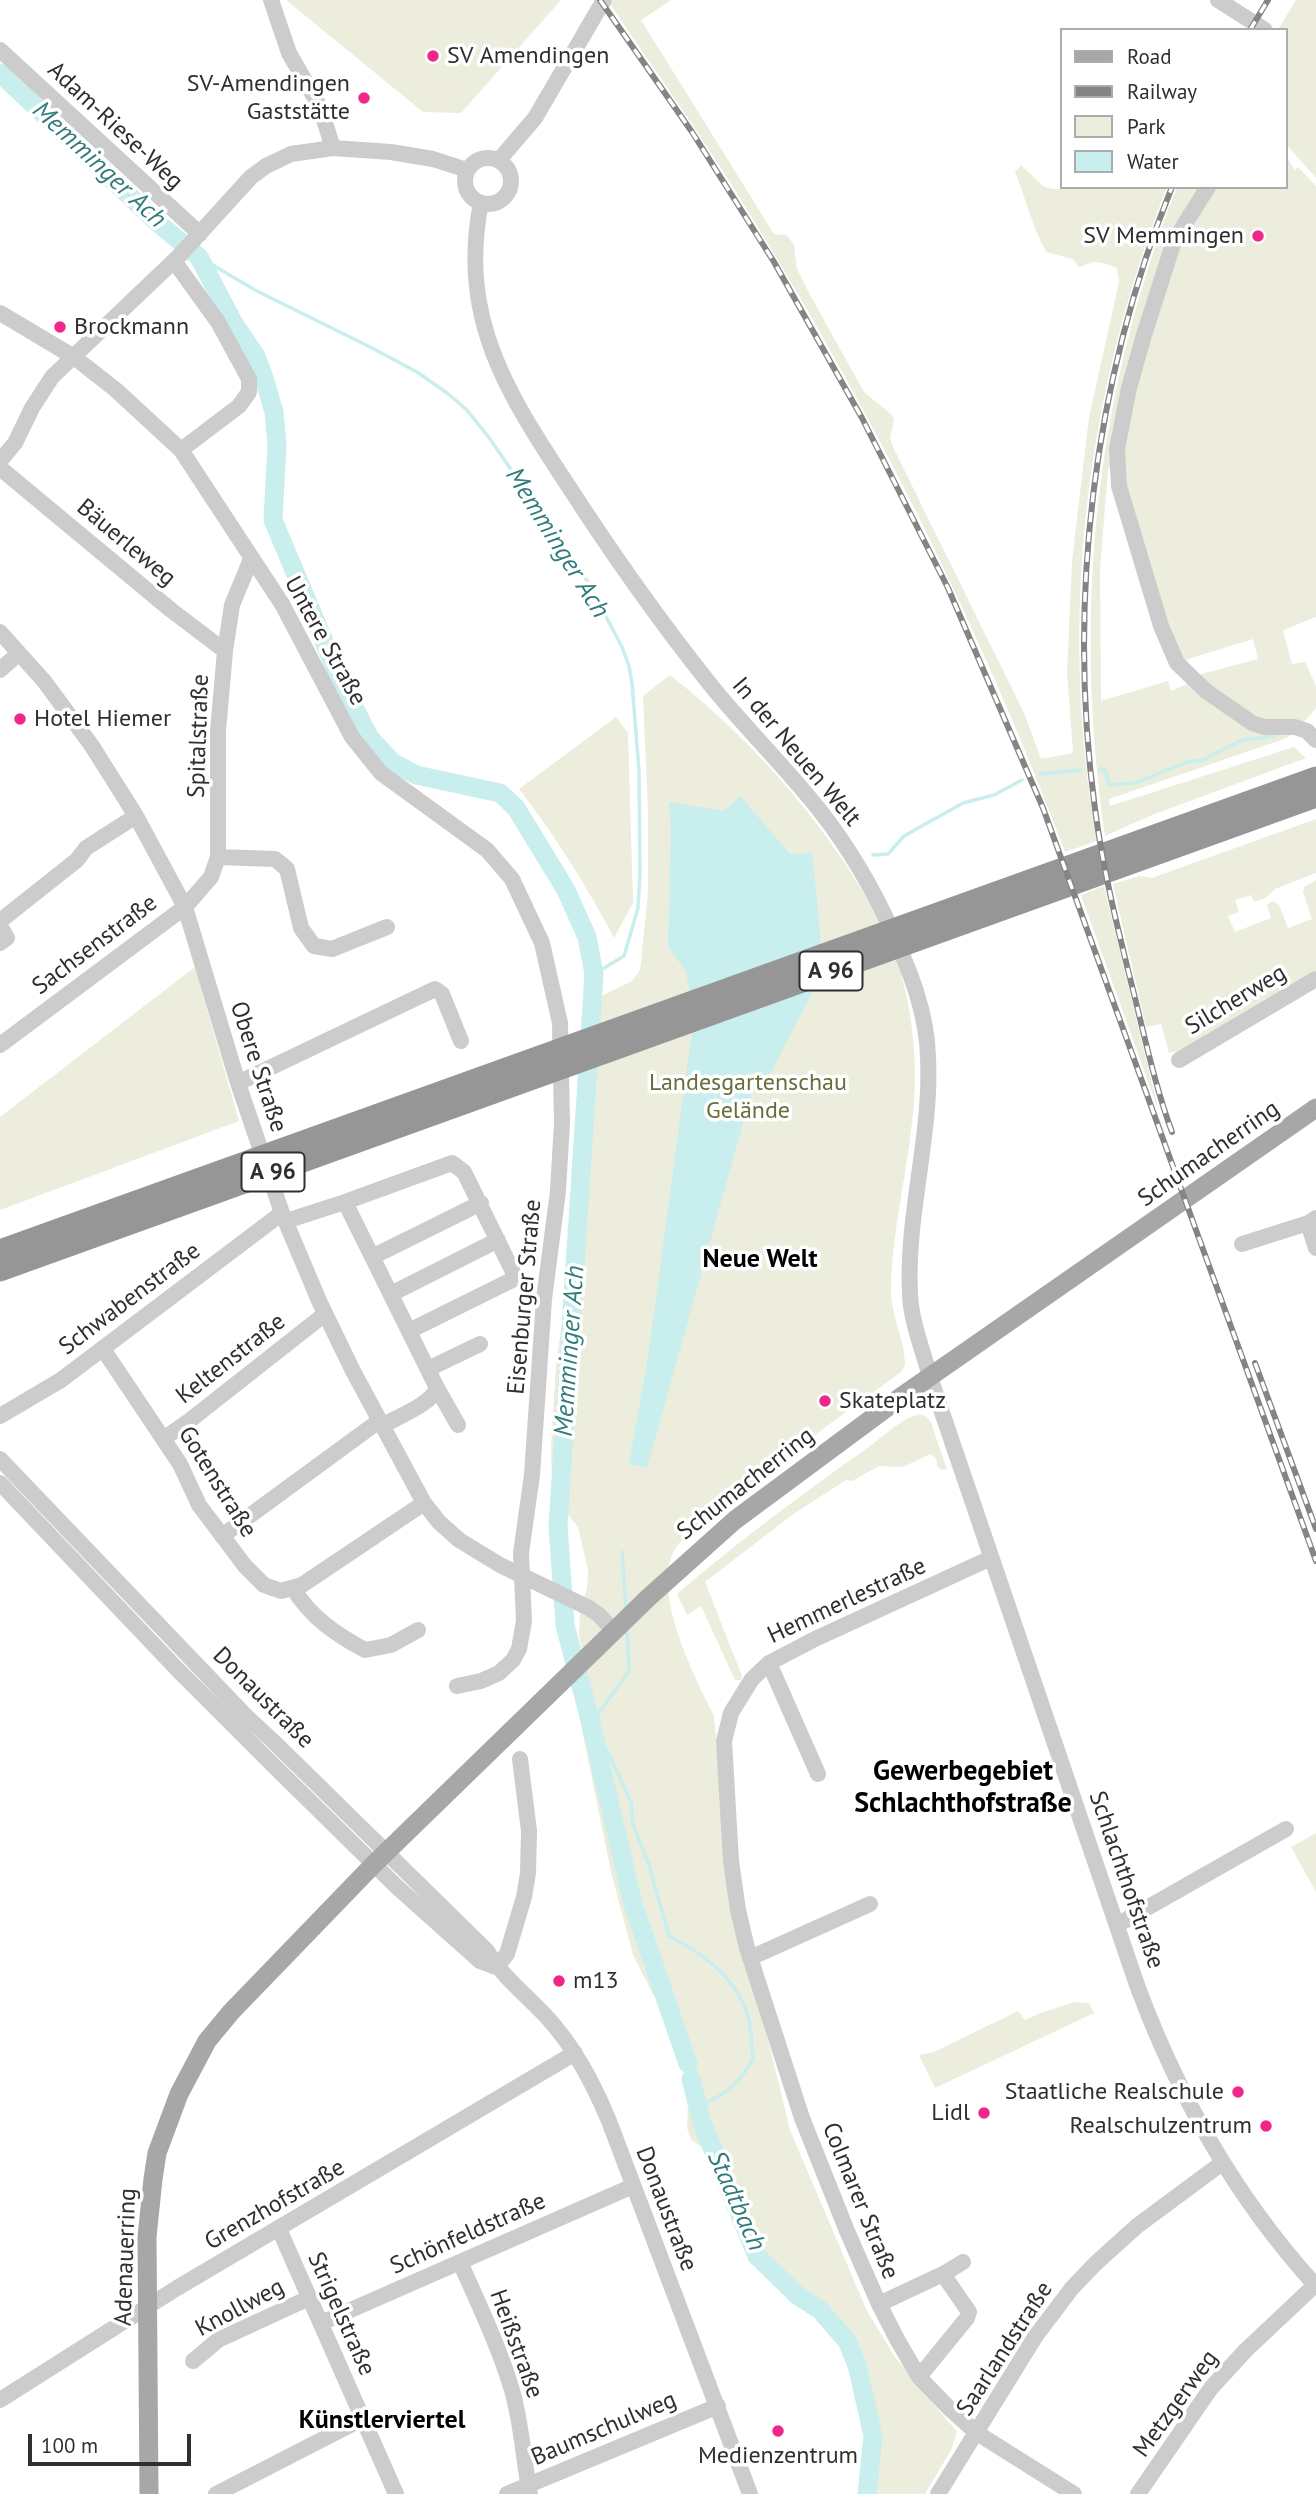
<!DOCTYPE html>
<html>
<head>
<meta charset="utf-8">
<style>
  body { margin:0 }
  #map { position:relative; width:1316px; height:2494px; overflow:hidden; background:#fff; font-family:"PT Sans",sans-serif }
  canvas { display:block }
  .legend { position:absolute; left:1060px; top:28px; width:228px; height:161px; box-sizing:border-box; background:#fff; border:2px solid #acacac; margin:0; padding:9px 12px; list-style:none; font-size:21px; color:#2f2f2f }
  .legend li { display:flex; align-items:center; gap:14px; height:35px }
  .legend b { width:35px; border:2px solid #acacac }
  .scale { position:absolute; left:28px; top:2434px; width:163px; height:32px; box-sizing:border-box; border:4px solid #2f2f2f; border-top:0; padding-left:9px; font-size:21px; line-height:24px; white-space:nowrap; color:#2f2f2f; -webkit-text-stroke:5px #fff; paint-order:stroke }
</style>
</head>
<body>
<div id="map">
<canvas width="1316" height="2494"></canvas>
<ul class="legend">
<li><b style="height:9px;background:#a7a7a7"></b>Road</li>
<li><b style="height:9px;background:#848484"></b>Railway</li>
<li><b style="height:19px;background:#eceddc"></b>Park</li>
<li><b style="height:19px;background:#c8eeed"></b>Water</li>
</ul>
<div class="scale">100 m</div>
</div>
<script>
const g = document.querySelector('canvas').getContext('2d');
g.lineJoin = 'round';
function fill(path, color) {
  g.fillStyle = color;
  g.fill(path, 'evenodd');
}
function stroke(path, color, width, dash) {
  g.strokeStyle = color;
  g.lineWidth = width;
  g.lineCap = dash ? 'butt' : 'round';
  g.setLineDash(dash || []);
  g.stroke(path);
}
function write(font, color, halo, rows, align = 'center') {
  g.font = font + ' "PT Sans",sans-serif';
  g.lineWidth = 7;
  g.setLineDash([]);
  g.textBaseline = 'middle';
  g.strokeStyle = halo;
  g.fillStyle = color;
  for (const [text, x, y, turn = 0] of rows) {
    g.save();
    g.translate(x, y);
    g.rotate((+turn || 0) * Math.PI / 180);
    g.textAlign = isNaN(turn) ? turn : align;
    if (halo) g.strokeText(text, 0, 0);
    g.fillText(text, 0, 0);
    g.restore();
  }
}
const green = new Path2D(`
  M286,0H561L461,113L423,112Z
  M613,0H671L641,20L774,234L787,235L794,245L797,269L809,293L864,392L892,415L894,420L890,438L894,449L1024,713L1041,759L1073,753L1067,672L1072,561L1089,417L1119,282L1117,268C1104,263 1094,258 1082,267L1078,266L1073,259L1046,252C1032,226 1026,199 1015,172L1021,165L1043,186L1052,189L1167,187C1085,394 1058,621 1097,841L1065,852C980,625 869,405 740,198C699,132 654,69 610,4Z
  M1296,0H1316V178L1286,144V30H1278Z
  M1286,156L1295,170L1298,167L1316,186V617L1283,630L1292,664L1305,662L1316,686V708L1303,723L1258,720L1194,676L1258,659L1253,639L1182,661L1174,647L1123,489L1121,444L1175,249L1212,187H1286Z
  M1177,187H1203L1188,210L1113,463L1108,470L1100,569L1101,701L1168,681L1171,691L1190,683L1217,704L1292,733L1287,738L1109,799L1110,806L1294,747L1306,758L1152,815L1105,836C1073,612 1094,398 1177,187Z
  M670,675C756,742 840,839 888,938C903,969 912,1016 914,1051C920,1130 893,1209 891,1287C890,1314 905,1339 905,1365L901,1372L768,1469L682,1540C643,1578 694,1675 714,1716L718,1756L762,2015L790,2130L867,2311L895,2357L957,2432L951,2450L925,2494H872C874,2478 878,2461 878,2445C877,2416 859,2350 841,2328L775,2286L755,2265L743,2241L714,2155L691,2140L687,2128L688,2107L683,2059L663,2009L653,1994L633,1955L611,1872L581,1725L579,1701L588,1677L579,1635L580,1613L587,1588L588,1570L578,1527L565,1511L552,1488L551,1447L556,1366L587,1135L583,1084V1005L632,981L640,970L648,894V811L643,696Z
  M616,717L628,733L633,903L614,938C586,885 556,837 519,789Z
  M1316,819V873L1275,889L1265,898L1254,902L1251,895L1235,900L1239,912L1228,916L1235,932L1271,918L1267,905L1273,901L1279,905L1288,928L1312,919L1303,892L1304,887L1316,880V974L1185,1050L1169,1053L1161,1024L1146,1027L1113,884L1139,876L1152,878Z
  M1104,886L1159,1112L1081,895Z
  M195,967L239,1121L0,1210V1117Z
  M920,1414L927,1417L931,1423L947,1469L942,1470L937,1466L936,1458L930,1454L903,1467L879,1466L852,1481L846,1480L792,1515L705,1582L742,1676L741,1680H735L701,1606L687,1615L677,1594C737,1542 801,1495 866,1449C882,1438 901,1418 920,1414Z
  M1316,1833V1892L1291,1847Z
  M1075,2002L1089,2003L1094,2013L935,2088L919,2055L934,2052L1018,2011L1025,2020L1043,2012Z`);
const water = new Path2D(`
  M740,796L790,854L812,853L824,970L771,1072L753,1087L647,1468L629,1464L648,1357L694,1016L686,971L668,947L671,827L669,802L724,811Z`);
const stream = new Path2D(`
  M199,257L255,290L370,347L417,372L447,393L467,410L490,439L588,582L622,647L629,666L632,683L639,771L640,873L638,908L624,956L594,974
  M1100,769L1105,770L1109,785L1135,783L1187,762L1203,760L1242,740L1275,736
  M1040,774L1080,770
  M873,855L888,854L904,836L963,803L994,795L1022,780
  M622,1552L626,1608
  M591,1724L629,1671L627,1630
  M595,1742L607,1750L631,1802L633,1825L649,1865L669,1936C701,1953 729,1972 744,2005C752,2021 751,2042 753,2059C736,2087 727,2094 697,2107`);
const river = new Path2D(`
  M0,73L158,223L199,257L233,322L256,356L264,378L274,412L277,445L273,520L339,677L369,737L392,762L416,775L500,793L516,808L566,890L587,937L594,974L558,1526L565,1625L591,1724L633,1904L688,2064
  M691,2079L702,2123L757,2256L797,2295L820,2310L847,2341L857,2365L873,2436L867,2494`);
const minor = new Path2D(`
  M271,0L289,53L320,107L333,148
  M1218,0L1265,30
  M0,50L200,234
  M465 181a23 23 0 1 1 46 0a23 23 0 1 1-46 0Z
  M499,160L535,118L604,0
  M1208,187L1174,241L1144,335L1129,388L1117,449L1119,486L1161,626L1177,663L1206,691L1252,723L1264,727H1295L1307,731L1316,740
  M481,203C458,317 507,393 567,484C611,552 658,619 709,683C744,727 786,767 821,812C849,848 873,889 892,931C910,971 927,1013 928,1057C932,1136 906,1214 910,1294C911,1322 923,1350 930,1377L1137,1985C1178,2096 1236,2198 1316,2286
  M174,261L218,322L249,379V392L239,406L181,450
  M0,313L74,357L116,390L181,450L282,604L352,737L381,773L487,850L512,879L542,943L560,1023L562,1123L558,1191L544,1299L532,1475L521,1553L524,1621L519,1649L513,1660L499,1673L481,1681L457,1686
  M0,461L15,443L32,408L52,377L179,256L251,177L266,166L291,154L333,148L391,152L433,159L467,170
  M0,468L171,610L225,651
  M0,632L44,681L92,746L136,816L185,907L238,1083L282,1213L320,1303L353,1371L424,1503L439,1522L459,1540L500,1565L589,1608L599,1615L614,1631
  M0,670L19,653
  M218,857L275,859L287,869L301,928L314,946L332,949L387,927
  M0,921L77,860L86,848L136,816
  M0,926L7,938L0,943
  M0,1045L185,907L211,877L218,857V731L225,651L232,605L251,559
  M1179,1060L1316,979
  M238,1083L435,989L442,994L461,1041
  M345,1202L452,1163L464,1172L516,1278L409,1331
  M1316,1218L1308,1223L1316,1248
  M286,1221L345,1202L437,1388C432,1404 397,1417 382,1426
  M1242,1244L1308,1223
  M372,1257L481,1203
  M391,1294L498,1240
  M103,1349L180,1464L199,1505L245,1566L264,1585L281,1591L302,1585L424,1503
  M428,1369L480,1344
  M437,1388L458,1425
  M0,1416L61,1380L282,1213
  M163,1439L189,1421L325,1314
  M0,1459L245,1715L274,1742L487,1951C502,1976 525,1994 545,2015C574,2046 593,2083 609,2121L750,2494
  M0,1483L176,1668L274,1766L397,1887L480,1961L496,1967
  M222,1536L379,1421
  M991,1558L815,1639L769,1663L752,1679L731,1713L724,1741L731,1861L738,1910L747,1948L802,2118L847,2231L879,2304L898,2341L919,2377L949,2408L977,2433L1074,2494
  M293,1588C310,1617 337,1635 365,1650L391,1645L418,1630
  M769,1663L818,1774
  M1117,1925L1286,1829
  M750,1958L870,1904
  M496,1967L507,1954L524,1897L528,1873L529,1831L520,1759
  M279,2229L396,2494
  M460,2262C478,2303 498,2344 511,2387C522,2422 523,2459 530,2494
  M879,2304L943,2274
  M321,2323L633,2186
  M193,2361L218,2340L309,2298
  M919,2377L967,2318L969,2312L943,2274L963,2262
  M0,2400L177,2288L575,2053
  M216,2494L362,2419
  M507,2494L718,2406
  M938,2494L1035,2337L1072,2288L1096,2263L1137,2226L1222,2163
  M1138,2494L1211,2388L1246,2350L1315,2285`);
const major = new Path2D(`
  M149,2494L147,2237L153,2179L157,2153L179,2094L207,2041L231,2012L374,1864L649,1597L735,1520L905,1394L1316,1108`);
const highway = new Path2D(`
  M0,1251L1316,778
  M0,1270L1316,796`);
const rail = new Path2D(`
  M600,0L692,132L774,262L862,418L948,588L1043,808L1316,1561
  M1250,30L1268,0
  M1172,1132C1155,1086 1145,1038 1133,990C1118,930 1103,870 1095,809C1067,601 1093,382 1172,187
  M1255,1363L1316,1529`);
const markers = [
  [433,56,7,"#f02789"],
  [364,98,7,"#f02789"],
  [1258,236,7,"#f02789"],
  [60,327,7,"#f02789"],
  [20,719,7,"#f02789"],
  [825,1401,7,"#f02789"],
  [559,1981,7,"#f02789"],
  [1238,2092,7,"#f02789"],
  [984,2113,7,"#f02789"],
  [1266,2126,7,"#f02789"],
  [778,2431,7,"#f02789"]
];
const shields = [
  [831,971,63],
  [273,1172,63]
];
const shieldNames = [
  ["A 96",831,971],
  ["A 96",273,1172]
];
const poiNames = [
  ["SV Amendingen",447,56],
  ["SV-Amendingen",350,84,"right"],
  ["Gaststätte",350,112,"right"],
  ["SV Memmingen",1244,236,"right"],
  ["Brockmann",74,327],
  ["Hotel Hiemer",34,719],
  ["Skateplatz",839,1401],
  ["m13",573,1981],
  ["Staatliche Realschule",1224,2092,"right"],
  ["Lidl",970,2113,"right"],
  ["Realschulzentrum",1252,2126,"right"],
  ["Medienzentrum",778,2456,"center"]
];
const streetNames = [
  ["Adam-Riese-Weg",115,126,43],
  ["Bäuerleweg",126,543,40],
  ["Untere Straße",325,641,61],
  ["Spitalstraße",199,736,-88],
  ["In der Neuen Welt",796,752,50],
  ["Sachsenstraße",95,945,-37],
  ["Silcherweg",1236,1000,-31],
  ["Obere Straße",258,1067,72],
  ["Schumacherring",1209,1154,-35],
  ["Eisenburger Straße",525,1297,-85],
  ["Schwabenstraße",130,1299,-37],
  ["Keltenstraße",231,1359,-38],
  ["Gotenstraße",217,1482,58],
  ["Schumacherring",746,1484,-38],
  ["Hemmerlestraße",847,1601,-25],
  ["Donaustraße",263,1698,45],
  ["Schlachthofstraße",1126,1880,71],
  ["Colmarer Straße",860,2201,68],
  ["Grenzhofstraße",275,2205,-30],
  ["Donaustraße",666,2209,69],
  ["Schönfeldstraße",468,2234,-24],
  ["Adenauerring",126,2257,-88],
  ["Knollweg",240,2308,-28],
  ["Strigelstraße",341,2314,66],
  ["Heißstraße",516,2344,70],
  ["Saarlandstraße",1005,2349,-57],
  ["Metzgerweg",1176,2404,-54],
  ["Baumschulweg",604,2429,-23]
];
const parkNames = [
  ["Landesgartenschau",748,1083],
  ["Gelände",748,1111]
];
const waterNames = [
  ["Memminger Ach",99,165,43],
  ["Memminger Ach",557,543,58],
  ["Memminger Ach",570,1351,-86],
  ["Stadtbach",736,2201,66]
];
const neighbourhoodNames = [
  ["Neue Welt",760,1260],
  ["Künstlerviertel",382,2421]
];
const quarterNames = [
  ["Gewerbegebiet",963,1772],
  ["Schlachthofstraße",963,1804]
];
fill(green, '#eceddc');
fill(water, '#c8eeed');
stroke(stream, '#c8eeed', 3.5);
stroke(river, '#c8eeed', 19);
stroke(minor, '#ccc', 16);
stroke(major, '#a7a7a7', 19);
stroke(highway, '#969696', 23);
stroke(rail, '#848484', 6);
stroke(rail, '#fff', 3.5, [10]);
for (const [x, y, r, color] of markers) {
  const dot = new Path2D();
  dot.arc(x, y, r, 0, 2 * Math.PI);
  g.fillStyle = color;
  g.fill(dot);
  stroke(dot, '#fff', 2.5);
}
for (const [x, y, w] of shields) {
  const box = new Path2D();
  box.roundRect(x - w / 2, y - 19.5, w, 39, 5);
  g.fillStyle = '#fff';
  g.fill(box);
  stroke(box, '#2f2f2f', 2);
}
write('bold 23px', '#2f2f2f', null, shieldNames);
write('24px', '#2f2f2f', '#fff', poiNames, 'left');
write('24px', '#2f2f2f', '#fff', streetNames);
write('24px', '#686e39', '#fff', parkNames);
write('italic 26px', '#307c7b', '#fff', waterNames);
write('bold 26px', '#000', '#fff', neighbourhoodNames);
write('bold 28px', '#000', '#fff', quarterNames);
</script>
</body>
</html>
